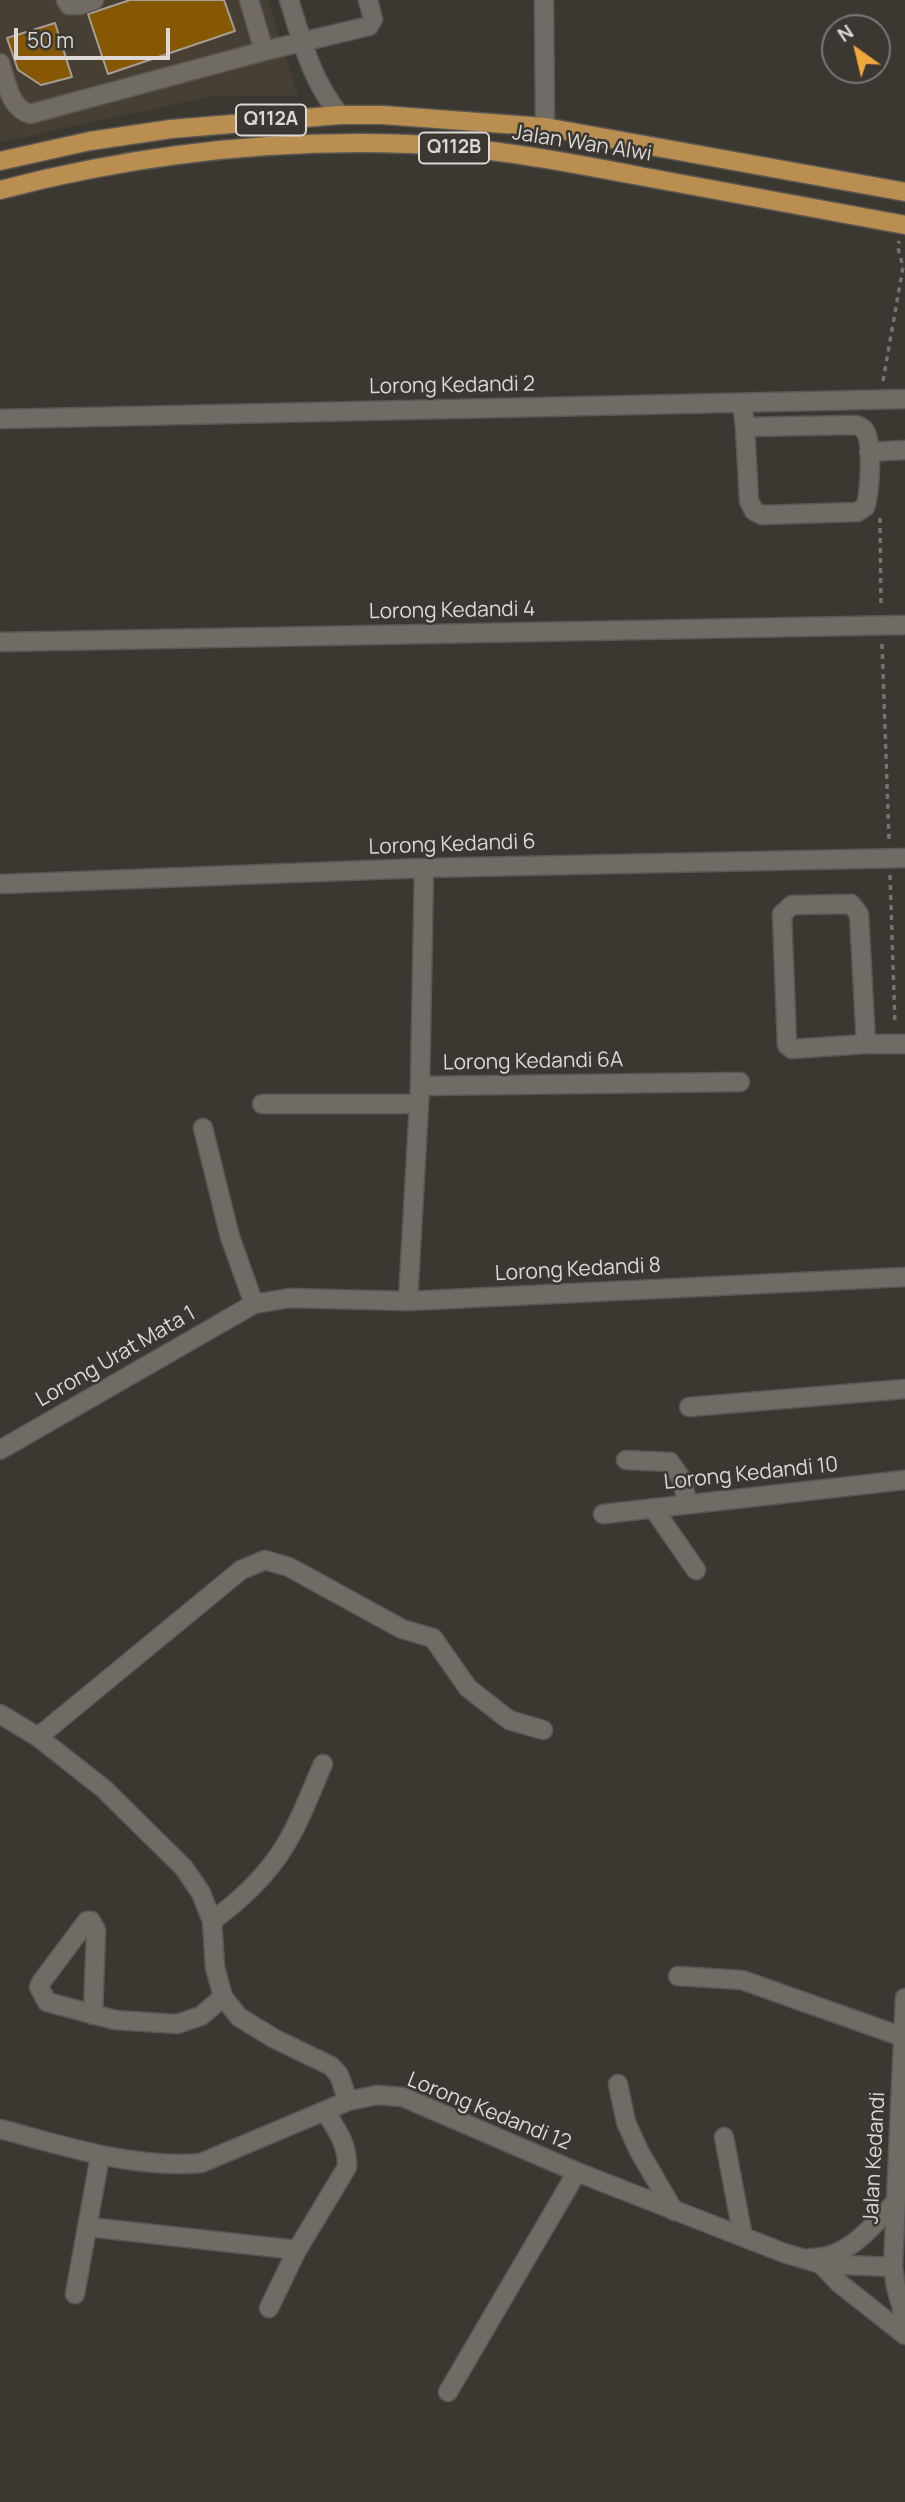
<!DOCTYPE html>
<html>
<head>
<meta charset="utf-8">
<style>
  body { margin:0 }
  #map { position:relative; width:905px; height:2502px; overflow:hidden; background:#3b3731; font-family:Manrope,sans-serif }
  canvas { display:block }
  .north { position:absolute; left:821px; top:14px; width:70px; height:70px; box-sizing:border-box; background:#3b3731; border:2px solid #7b7773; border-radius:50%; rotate:326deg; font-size:19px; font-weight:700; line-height:28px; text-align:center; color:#dbd8d5 }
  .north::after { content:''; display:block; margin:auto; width:24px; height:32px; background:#efa73d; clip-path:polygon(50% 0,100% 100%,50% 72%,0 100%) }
  .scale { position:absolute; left:14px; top:28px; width:156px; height:32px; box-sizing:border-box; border:4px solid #dbd8d5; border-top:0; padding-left:9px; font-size:21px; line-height:24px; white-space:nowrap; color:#dbd8d5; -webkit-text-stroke:5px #3b3731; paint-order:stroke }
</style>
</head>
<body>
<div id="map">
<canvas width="905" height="2502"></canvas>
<div class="north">N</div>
<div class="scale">50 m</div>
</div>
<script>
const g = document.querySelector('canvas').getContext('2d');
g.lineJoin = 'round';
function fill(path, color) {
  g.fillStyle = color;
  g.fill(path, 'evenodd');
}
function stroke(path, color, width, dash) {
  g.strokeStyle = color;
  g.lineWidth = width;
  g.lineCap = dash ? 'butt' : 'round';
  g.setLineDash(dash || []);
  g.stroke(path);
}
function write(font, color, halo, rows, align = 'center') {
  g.font = font + ' Manrope,sans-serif';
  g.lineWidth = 5;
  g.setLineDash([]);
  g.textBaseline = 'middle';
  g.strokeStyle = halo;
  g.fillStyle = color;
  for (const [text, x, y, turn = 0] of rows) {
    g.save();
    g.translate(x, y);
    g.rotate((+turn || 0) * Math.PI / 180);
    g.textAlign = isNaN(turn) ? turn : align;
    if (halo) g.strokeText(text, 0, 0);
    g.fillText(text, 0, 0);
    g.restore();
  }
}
const built = new Path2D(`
  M0,0H268L298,96H213L0,142Z`);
const building = new Path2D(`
  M130,0H224L235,31L108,74L88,14Z
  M55,23L72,77L41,85L18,70L7,38Z`);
const path = new Path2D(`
  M883,381L903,267L898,248L899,241
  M880,518L881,608
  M882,644L889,839
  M890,875L895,1024`);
const minor = new Path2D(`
  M66,0L69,5H80L94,0
  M249,0L264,51
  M289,0C302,41 312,82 340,115
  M544,0L545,127
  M0,63C7,82 9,108 30,114L264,51L369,26L373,19L368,0
  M742,403L745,427L856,425C861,427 862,427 865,431C873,443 870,494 865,507L857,512L762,515L754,511L749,501L745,427
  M0,419L905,399
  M869,452L905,450
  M0,642L905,625
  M424,868L420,1086L740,1082
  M0,884L424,868L905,858
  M866,1044L859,914L851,904L792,905L782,914L787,1045L792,1049L866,1044H905
  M262,1104H419
  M203,1128L230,1237L254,1304
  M408,1301L420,1086
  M689,1407L905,1389
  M0,1450L254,1304L290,1298L408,1301L905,1277
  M626,1460L670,1462L681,1478L688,1504
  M653,1508L696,1570
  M603,1514L905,1480
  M0,1714L38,1737L104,1789L184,1868L201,1893L212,1921L215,1967L223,1997L239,2017L275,2039L331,2066L339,2075L348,2101
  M38,1737L241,1570L265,1560L289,1567L402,1629L433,1638L468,1688L509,1720L543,1730
  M212,1921C238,1902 263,1879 281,1852C299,1825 310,1793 323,1764
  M678,1976L742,1980L903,2037
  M905,1998L893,2267L896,2287L905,2319
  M93,2015L96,1930L91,1921H87L42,1981L39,1987L47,2002L115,2020L177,2024L201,2016L223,1997
  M618,2084L626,2122L639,2151L674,2211
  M0,2129C65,2146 133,2169 201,2163L348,2101L377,2095L403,2097L577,2172L784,2253L821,2264L893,2267
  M724,2137L743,2237
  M89,2227L297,2250
  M811,2258C847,2259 873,2226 895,2202
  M821,2264L839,2283L905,2335
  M75,2294L100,2156
  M269,2308L297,2250L347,2167C348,2144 336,2129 325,2111
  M448,2392L577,2172`);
const major = new Path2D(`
  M0,161L90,141L171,129L340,115H383L545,127L905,192
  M0,190C134,155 271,139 409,144C488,147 567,162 645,177C731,193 818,209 905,225`);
const shields = [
  [271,120,70],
  [454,148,70]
];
const shieldNames = [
  ["Q112A",271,120],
  ["Q112B",454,148]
];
const streetNames = [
  ["Jalan Wan Alwi",582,144,9],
  ["Lorong Kedandi 2",452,386,-1],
  ["Lorong Kedandi 4",452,611,-1],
  ["Lorong Kedandi 6",452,845,-2],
  ["Lorong Kedandi 6A",533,1062,-1],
  ["Lorong Kedandi 8",578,1270,-3],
  ["Lorong Urat Mata 1",116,1357,-30],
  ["Lorong Kedandi 10",751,1474,-6],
  ["Lorong Kedandi 12",489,2112,22],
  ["Jalan Kedandi",875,2158,-87]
];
fill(built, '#483f34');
fill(building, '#875804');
stroke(building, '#a49e97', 2);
stroke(minor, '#5a5651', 21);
stroke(major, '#5a5651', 21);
stroke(path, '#77736e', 3.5, [5, 5]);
stroke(minor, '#706b64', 18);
stroke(major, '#ba8e50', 18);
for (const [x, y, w] of shields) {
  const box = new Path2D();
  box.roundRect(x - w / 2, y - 15.5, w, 31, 5);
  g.fillStyle = '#3b3731';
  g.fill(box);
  stroke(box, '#dbd8d5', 2);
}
write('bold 19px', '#dbd8d5', null, shieldNames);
write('21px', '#dbd8d5', '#3b3731', streetNames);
</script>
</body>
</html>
